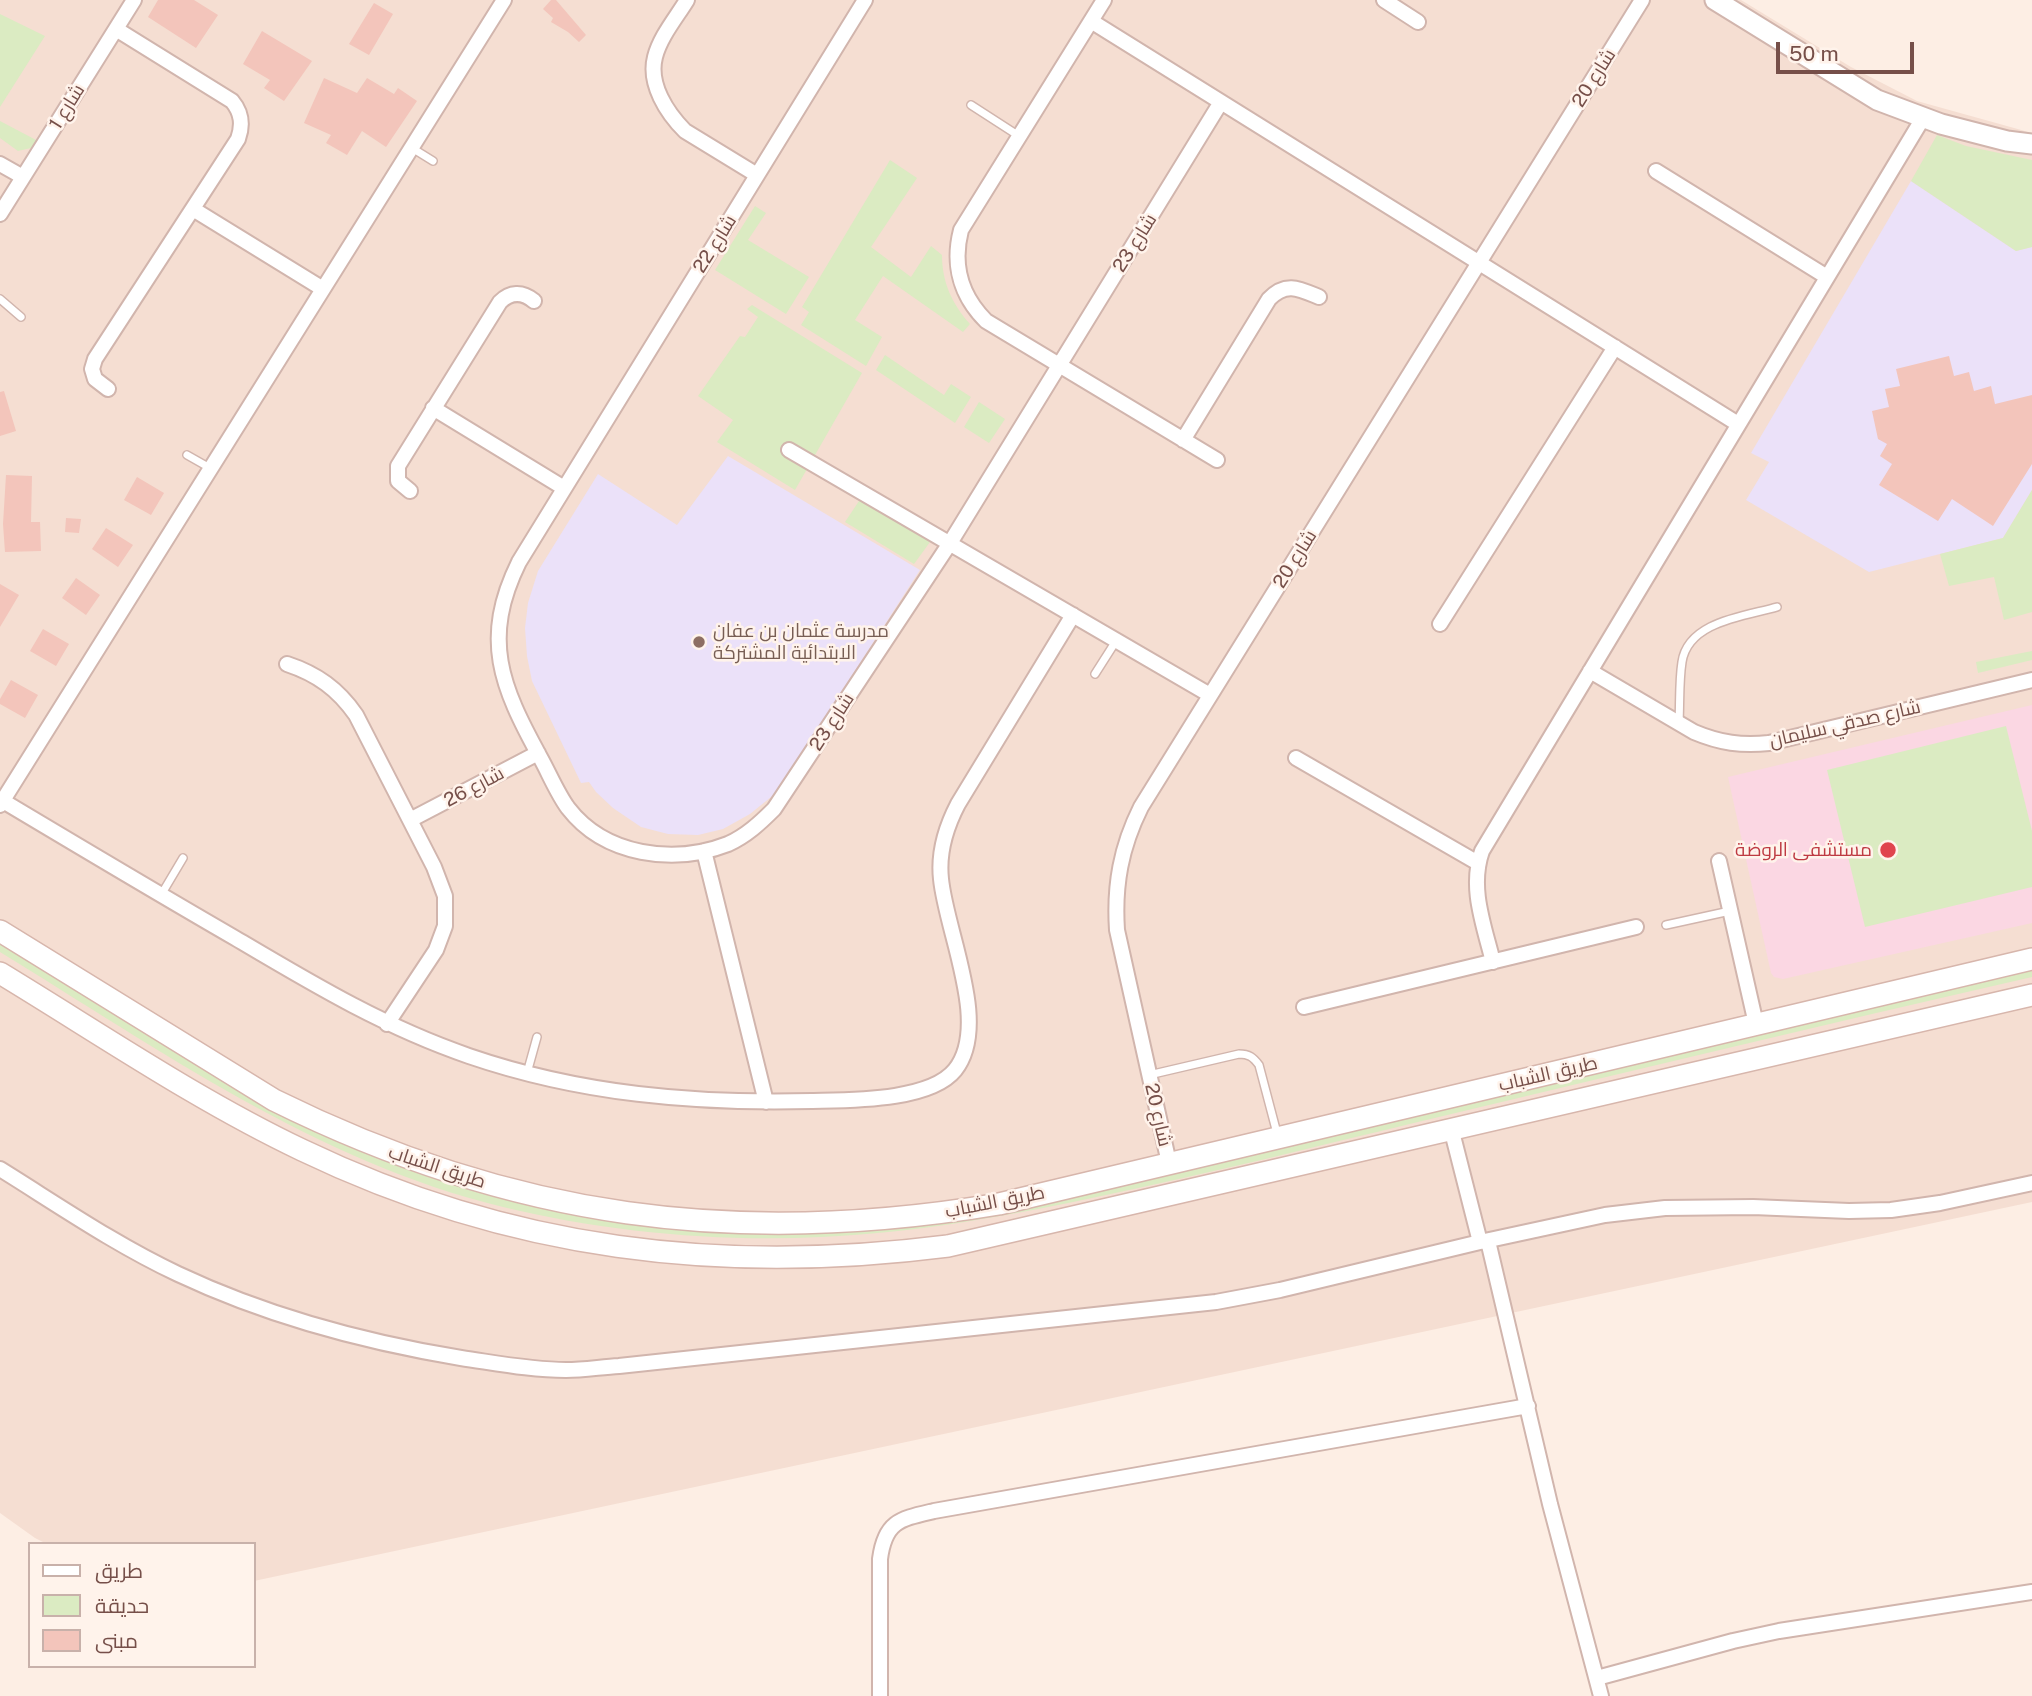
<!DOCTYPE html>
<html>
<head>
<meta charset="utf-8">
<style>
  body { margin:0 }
  #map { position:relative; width:2032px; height:1696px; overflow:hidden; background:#fdeee4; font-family:"Public Sans",Cairo,sans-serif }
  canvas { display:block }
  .legend { position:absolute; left:28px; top:1542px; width:228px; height:126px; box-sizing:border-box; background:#fff3eb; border:2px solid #c8b1aa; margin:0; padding:9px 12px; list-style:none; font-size:21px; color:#764f49 }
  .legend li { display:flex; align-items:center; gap:14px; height:35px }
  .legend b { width:35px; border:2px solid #c8b1aa }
  .scale { position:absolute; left:1776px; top:42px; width:138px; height:32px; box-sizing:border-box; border:4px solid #764f49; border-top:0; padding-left:9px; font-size:21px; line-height:24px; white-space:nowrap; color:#764f49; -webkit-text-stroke:5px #fff3eb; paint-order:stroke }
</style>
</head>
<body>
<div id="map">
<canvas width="2032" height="1696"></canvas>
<ul class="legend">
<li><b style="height:9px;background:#fff"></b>طريق</li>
<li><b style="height:19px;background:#dbebc2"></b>حديقة</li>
<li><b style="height:19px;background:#f3c5bb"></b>مبنى</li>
</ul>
<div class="scale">50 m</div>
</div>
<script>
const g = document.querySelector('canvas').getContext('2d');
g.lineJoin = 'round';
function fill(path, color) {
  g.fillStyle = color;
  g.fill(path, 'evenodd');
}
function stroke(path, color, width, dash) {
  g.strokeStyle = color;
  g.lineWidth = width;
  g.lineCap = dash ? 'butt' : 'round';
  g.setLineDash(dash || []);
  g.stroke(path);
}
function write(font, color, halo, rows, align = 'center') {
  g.font = font + ' "Public Sans",Cairo,sans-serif';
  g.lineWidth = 5;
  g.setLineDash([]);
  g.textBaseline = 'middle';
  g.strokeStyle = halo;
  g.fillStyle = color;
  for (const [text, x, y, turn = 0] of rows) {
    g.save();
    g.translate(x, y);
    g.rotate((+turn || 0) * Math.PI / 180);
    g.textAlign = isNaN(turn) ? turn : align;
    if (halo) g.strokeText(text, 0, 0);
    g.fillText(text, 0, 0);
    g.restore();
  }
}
const residential = new Path2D(`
  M0,0H1741L1851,67L1917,101L2032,133V1202L254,1581V1544H47L35,1538L0,1513Z`);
const education = new Path2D(`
  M1911,181L2016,251L2032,247V490L2003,538L1869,572L1746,500L1769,462L1751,453Z
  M728,456L920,570L776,793L750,814L723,829L698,835L668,834L641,827L613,808L596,792L589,782L581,783L532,681L527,656L525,628L528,603L538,571L598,474L677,525Z`);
const medical = new Path2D(`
  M2032,705V923L1783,979L1774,977L1771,973L1728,777Z`);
const green = new Path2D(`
  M0,14L45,36L0,107Z
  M0,121L38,141L31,148L18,151L0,138Z
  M1937,135L1966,146L2032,160V247L2016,251L1911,181Z
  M890,160L917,178L871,247L911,277L931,246L942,255C942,282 952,304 970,324L963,332L883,276L855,320L882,337L866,366L801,325L809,312L802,307Z
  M755,206L766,213L748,240L809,277L786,314L715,270Z
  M752,305L862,373L795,490L717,442L733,420L698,396L740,336L745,337L758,317L747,309Z
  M885,355L944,395L951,384L971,397L955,423L876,370Z
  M979,402L1005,419L989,443L964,427Z
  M2032,490V612L2004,620L1994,577L1949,586L1940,554L2003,538Z
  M861,498L928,535L930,542L914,564L845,522Z
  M2032,651V660L1978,673L1976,662Z
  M2006,726L2032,831V887L1865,927L1827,770Z
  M0,933L264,1099L588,1211L903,1219L2032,963V977C1827,1024 1623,1073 1418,1122C1314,1147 1211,1173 1106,1195C1012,1215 918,1233 821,1237C715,1242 606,1232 503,1207C318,1162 160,1050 0,952Z`);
const building = new Path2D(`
  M158,0H194L218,15L196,48L148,17Z
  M551,0H556L586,35L579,42L568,32L551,22L553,18L543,9Z
  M374,3L393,14L369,55L349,44Z
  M262,31L312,61L284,101L264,88L270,80L243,64Z
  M324,78L357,93L367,78L394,94L398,88L417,101L386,147L362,131L347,155L326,143L331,135L304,123Z
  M1949,356L1954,376L1969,372L1974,391L1991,386L1995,404L2032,395V464L1993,526L1952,499L1938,521L1879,485L1892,464L1880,456L1887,444L1878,439L1872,411L1889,407L1885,389L1900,386L1896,369Z
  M4,391L16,431L0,436V392Z
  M6,475L32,476L31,522H40L41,551L5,552L3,524Z
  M137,477L164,493L151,515L124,500Z
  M66,518L81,519L79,533L65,532Z
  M106,528L133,545L118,567L92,549Z
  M76,578L100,595L86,615L62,598Z
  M0,584L19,595L0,627Z
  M43,629L69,644L56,666L30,651Z
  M11,680L38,695L25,718L0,704V699Z`);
const service = new Path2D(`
  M971,105L1019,136
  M412,148L433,161
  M0,299L21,317
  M187,455L210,468
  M1095,674L1116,641
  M1679,722C1680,703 1679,681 1682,662C1688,621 1746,616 1777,607
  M161,895L183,858
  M1666,925L1730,911
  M527,1073L537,1037
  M1149,1075L1239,1054C1249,1054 1253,1057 1259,1065L1278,1137`);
const minor = new Path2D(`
  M687,0C676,18 660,37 655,57C648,84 667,113 685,131L757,175
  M865,0L519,562C481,639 501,686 540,757C549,773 557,793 568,808C605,856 674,865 728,844C746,836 760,823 774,809L950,543L1221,102
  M1104,0L961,230C952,265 961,296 986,321L1217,460
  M1384,0L1418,22
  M1091,21L1738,424
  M0,164L23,177
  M1656,171L1827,277
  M193,209L323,289
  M0,214L134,0
  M108,389L95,379L92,369L95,359L238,139C243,125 242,113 232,101L116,29
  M433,408L564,488
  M1183,440L1269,299C1286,281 1300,289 1319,297
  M789,450L1210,695
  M410,491L398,481V466L500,302C510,292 522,291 534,301
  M1440,624L1615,347
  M287,664C317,674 338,689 356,715L434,867L445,896V926L436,950L387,1024
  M1590,671L1694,732C1720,743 1742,746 1769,743L2032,680
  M1296,758L1478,863
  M3,801C80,847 157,893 235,938C311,983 384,1027 469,1056C580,1094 694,1104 812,1101C851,1100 930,1101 955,1070C991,1025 946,932 941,879C938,852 946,827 958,804L1073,615
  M0,805L504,0
  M410,820L538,753
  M704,851L766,1102
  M1719,861L1756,1024
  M1493,962C1484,925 1469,888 1482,851L1923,118
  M1304,1007L1636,927
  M1451,1128L1480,1242
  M1169,1163L1117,930C1114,885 1121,847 1141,807L1642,0
  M0,1169C58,1205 116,1245 178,1274C267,1316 364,1342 461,1358C496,1363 531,1370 566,1370C584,1370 601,1367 619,1366L1216,1302L1280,1290L1480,1242L1605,1215L1665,1208L1753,1207L1849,1211L1891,1210L1940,1203L2032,1183
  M1488,1241L1550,1504L1601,1696
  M1597,1678L1733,1641L1779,1631L2032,1592
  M880,1696V1559C885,1521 900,1519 934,1511L1528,1406`);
const tertiary = new Path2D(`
  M1715,0L1877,100L1941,124L2007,141L2032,144`);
const secondary = new Path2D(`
  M0,931L274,1100C512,1218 736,1248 999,1204L2032,959
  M0,973C99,1033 197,1100 302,1150C510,1250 721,1275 948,1246L2032,995`);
const markers = [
  [699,642,7,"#8d6e63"],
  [1888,850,9,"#e0444e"]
];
const streetNames = [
  ["شارع 20",1594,78,-58],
  ["شارع 1",67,107,-58],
  ["شارع 23",1135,243,-58],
  ["شارع 22",715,244,-58],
  ["شارع 20",1295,559,-58],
  ["شارع 23",832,722,-57],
  ["شارع صدقي سليمان",1845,724,-13],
  ["شارع 26",474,787,-28],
  ["طريق الشباب",1548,1074,-13],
  ["شارع 20",1158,1115,77],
  ["طريق الشباب",437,1167,18],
  ["طريق الشباب",995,1202,-11]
];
const educationNames = [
  ["مدرسة عثمان بن عفان",713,631],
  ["الابتدائية المشتركة",713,653]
];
const healthNames = [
  ["مستشفى الروضة",1872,850]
];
fill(residential, '#f5ded2');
fill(education, '#ebe1f9');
fill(medical, '#fbd7e3');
fill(green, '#dbebc2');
fill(building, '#f3c5bb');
stroke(service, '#d1b5ad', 10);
stroke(minor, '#d1b5ad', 18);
stroke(tertiary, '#d1b5ad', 23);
stroke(secondary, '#d7b6ac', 24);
stroke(service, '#fff', 7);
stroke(minor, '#fff', 14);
stroke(tertiary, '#fff', 19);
stroke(secondary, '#fff', 21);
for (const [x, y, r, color] of markers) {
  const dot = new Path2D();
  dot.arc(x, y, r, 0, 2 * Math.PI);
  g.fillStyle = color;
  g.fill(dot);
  stroke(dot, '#fff3eb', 2.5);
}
write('19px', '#764f49', '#fff3eb', streetNames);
write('19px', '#785e54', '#fff3eb', educationNames, 'left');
write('19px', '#be3a42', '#fff3eb', healthNames, 'right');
</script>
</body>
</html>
